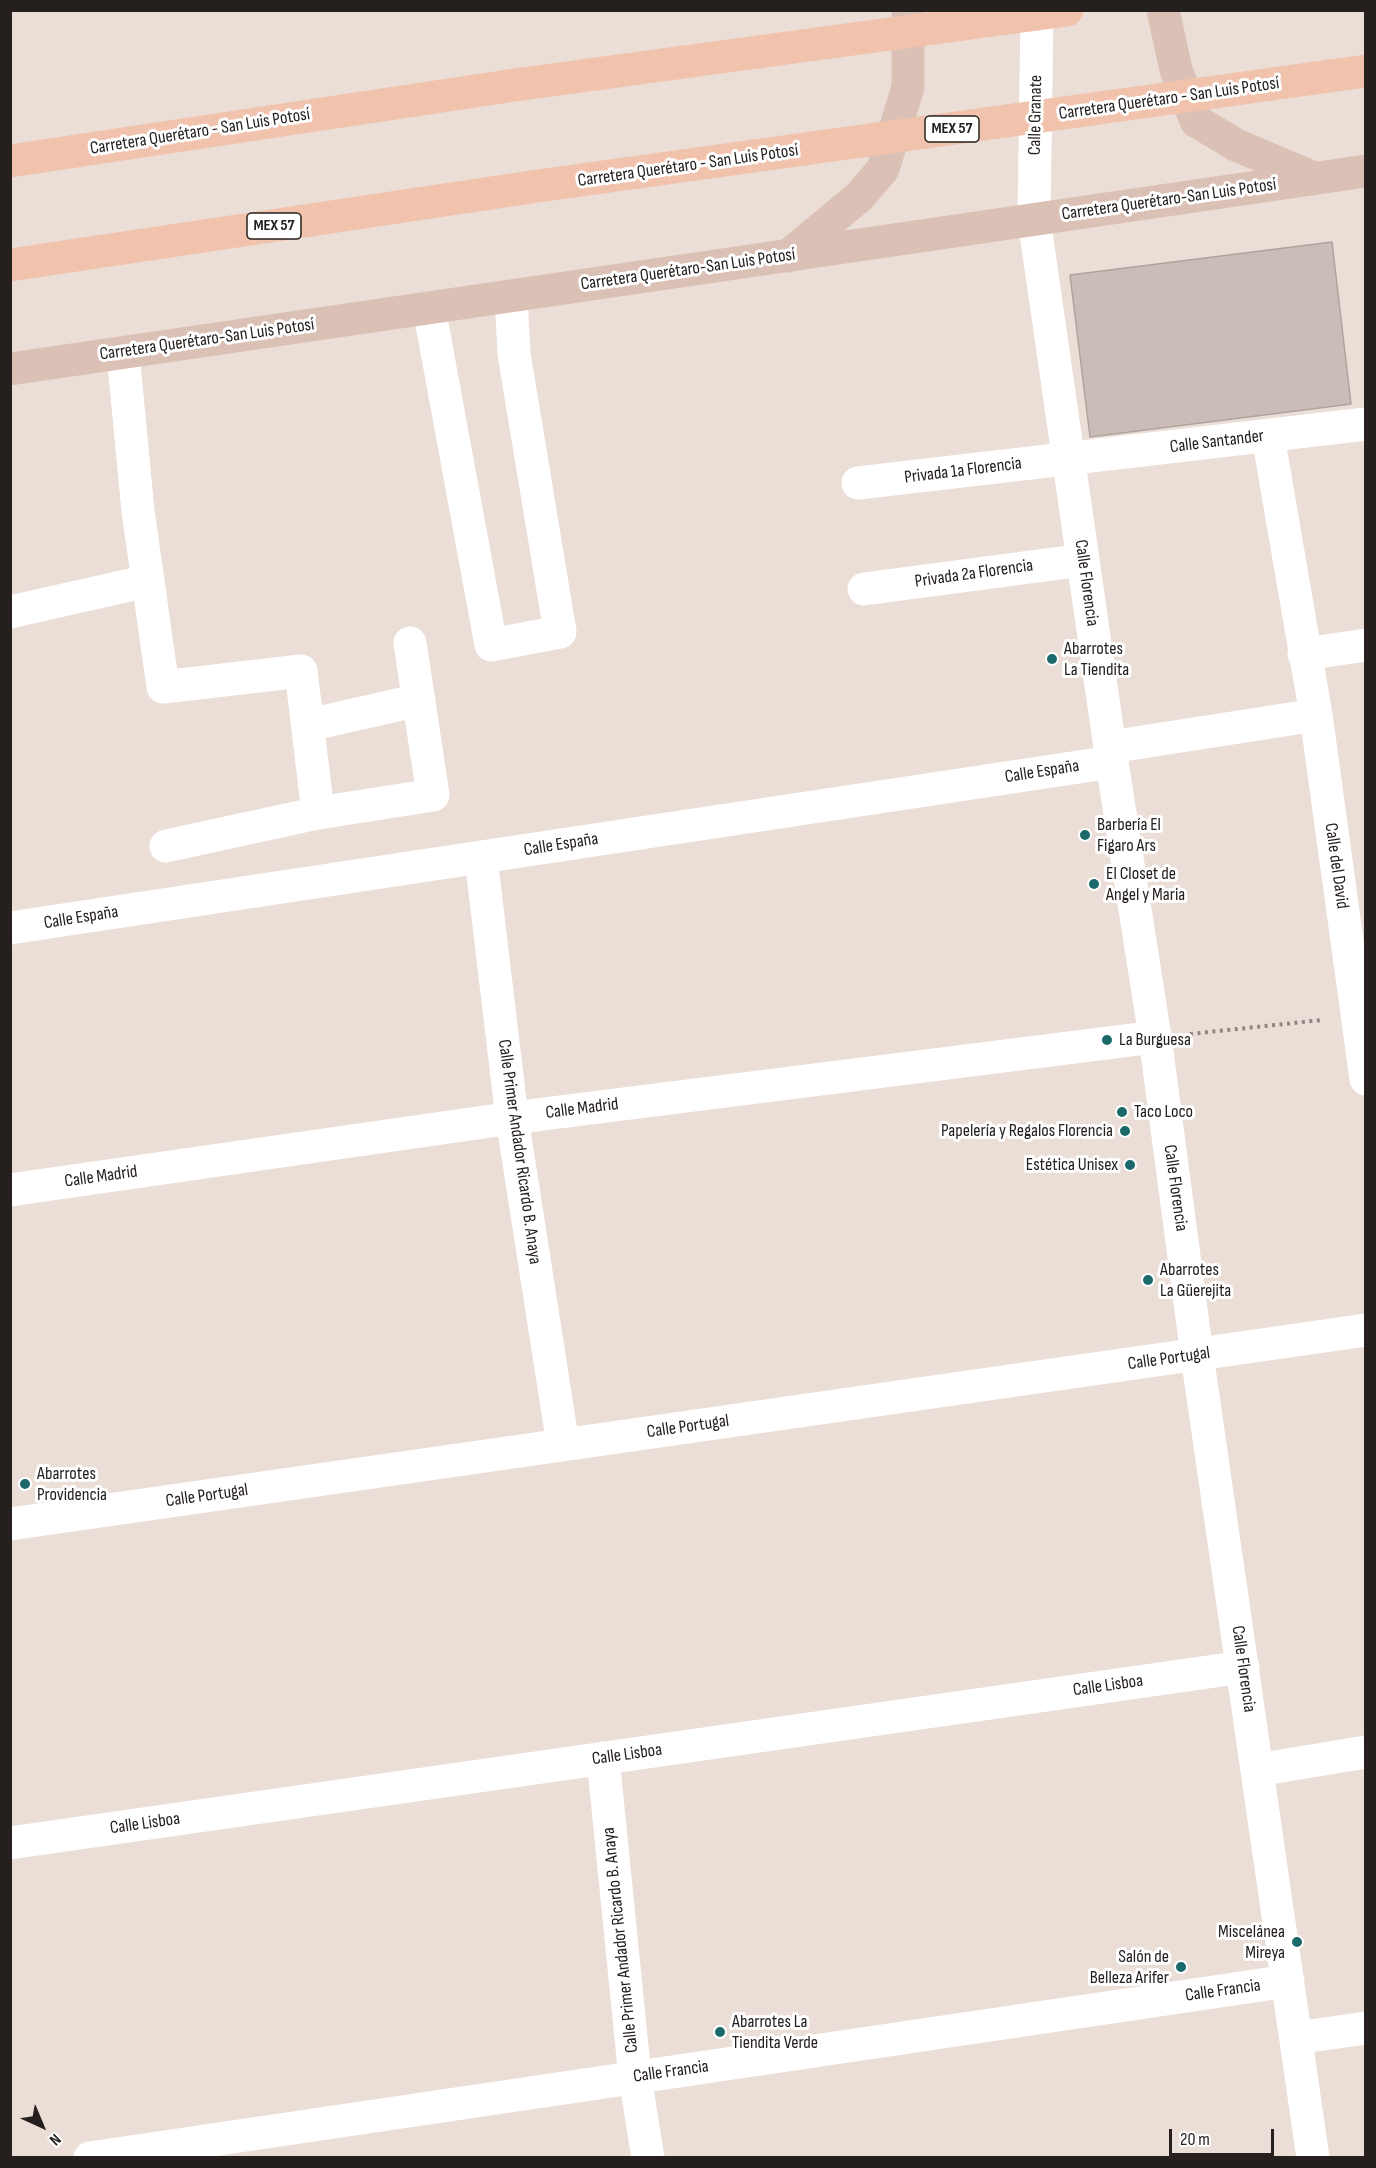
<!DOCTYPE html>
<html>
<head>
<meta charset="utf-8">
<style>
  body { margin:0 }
  #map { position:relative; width:1376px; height:2168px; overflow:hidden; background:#ebded7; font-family:"Sofia Sans Condensed",sans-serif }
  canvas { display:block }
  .frame { position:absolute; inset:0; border:12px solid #25201e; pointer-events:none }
  .north { position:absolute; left:12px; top:2096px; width:60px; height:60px; -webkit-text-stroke:4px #fff; paint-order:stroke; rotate:136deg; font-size:16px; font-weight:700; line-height:24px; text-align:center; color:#25201e }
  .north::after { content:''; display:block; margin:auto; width:21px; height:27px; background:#25201e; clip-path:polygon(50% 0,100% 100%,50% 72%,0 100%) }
  .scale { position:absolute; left:1169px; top:2129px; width:105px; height:27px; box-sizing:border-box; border:3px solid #25201e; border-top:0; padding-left:8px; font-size:18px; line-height:21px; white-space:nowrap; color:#25201e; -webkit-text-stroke:4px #fff; paint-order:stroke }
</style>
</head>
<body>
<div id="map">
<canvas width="1376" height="2168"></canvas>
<div class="frame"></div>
<div class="north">N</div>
<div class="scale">20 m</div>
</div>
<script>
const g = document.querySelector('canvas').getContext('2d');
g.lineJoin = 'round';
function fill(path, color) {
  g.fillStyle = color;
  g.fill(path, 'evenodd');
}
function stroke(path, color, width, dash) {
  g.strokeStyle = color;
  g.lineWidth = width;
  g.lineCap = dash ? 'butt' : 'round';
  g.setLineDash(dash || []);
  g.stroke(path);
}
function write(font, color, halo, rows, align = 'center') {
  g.font = font + ' "Sofia Sans Condensed",sans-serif';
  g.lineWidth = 6;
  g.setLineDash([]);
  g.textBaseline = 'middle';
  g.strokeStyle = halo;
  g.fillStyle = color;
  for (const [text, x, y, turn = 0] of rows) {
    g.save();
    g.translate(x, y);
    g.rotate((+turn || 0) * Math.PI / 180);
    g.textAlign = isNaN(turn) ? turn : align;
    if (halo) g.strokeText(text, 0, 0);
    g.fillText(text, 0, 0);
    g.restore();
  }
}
const building = new Path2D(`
  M1332,242L1351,404L1090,437L1070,275Z`);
const path = new Path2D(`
  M1190,1034L1322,1020`);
const minor = new Path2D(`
  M1037,10L1034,219L1112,762L1155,1037L1197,1355L1313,2158
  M429,308L491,645L560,632L514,354L511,296
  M123,353L138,511L163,687L301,671L318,813L166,846
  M1268,436L1316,715L1366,1079
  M858,483L1366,424
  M864,589L1083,560
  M10,612L148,581
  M1304,654L1366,645
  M309,725L419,700
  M1110,747L1316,715
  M318,813L433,795L410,643
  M481,858L512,1118L563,1445
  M10,928L1112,762
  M10,1190L512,1118L1155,1037
  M10,1524L1366,1330
  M603,1758L635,2077L648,2158
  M1257,1770L1366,1752
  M10,1843L1243,1667
  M1296,2038L1366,2028
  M90,2158L1288,1981`);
const major = new Path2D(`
  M1163,10L1176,70L1196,121L1236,145L1314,178
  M788,256L860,196L883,169L908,87V10
  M10,369L1366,171`);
const highway = new Path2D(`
  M10,161L515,85L1067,10
  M10,265L538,186L1366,71`);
const markers = [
  [1052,659,6,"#1b696a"],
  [1085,835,6,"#1b696a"],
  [1094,884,6,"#1b696a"],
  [1107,1040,6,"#1b696a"],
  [1122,1112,6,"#1b696a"],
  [1125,1131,6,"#1b696a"],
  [1130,1165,6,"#1b696a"],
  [1148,1280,6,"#1b696a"],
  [25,1484,6,"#1b696a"],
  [1297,1942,6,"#1b696a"],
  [1181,1967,6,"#1b696a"],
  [720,2032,6,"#1b696a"]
];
const shields = [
  [952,129,54],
  [274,226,54]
];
const shieldNames = [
  ["MEX 57",952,129],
  ["MEX 57",274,226]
];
const streetNames = [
  ["Carretera Querétaro - San Luis Potosí",1169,99,-8],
  ["Calle Granate",1036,115,-89],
  ["Carretera Querétaro - San Luis Potosí",200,132,-9],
  ["Carretera Querétaro - San Luis Potosí",688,166,-8],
  ["Carretera Querétaro-San Luis Potosí",1169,200,-8],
  ["Carretera Querétaro-San Luis Potosí",688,270,-8],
  ["Carretera Querétaro-San Luis Potosí",207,340,-8],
  ["Calle Santander",1217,442,-7],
  ["Privada 1a Florencia",963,471,-7],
  ["Privada 2a Florencia",974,574,-8],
  ["Calle Florencia",1086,583,82],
  ["Calle España",1042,772,-9],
  ["Calle España",561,845,-9],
  ["Calle del David",1336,866,82],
  ["Calle España",81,918,-9],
  ["Calle Madrid",582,1109,-7],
  ["Calle Primer Andador Ricardo B. Anaya",519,1152,82],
  ["Calle Madrid",101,1177,-8],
  ["Calle Florencia",1175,1188,82],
  ["Calle Portugal",1169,1359,-8],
  ["Calle Portugal",688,1427,-8],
  ["Calle Portugal",207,1496,-8],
  ["Calle Florencia",1243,1669,82],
  ["Calle Lisboa",1108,1686,-8],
  ["Calle Lisboa",627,1755,-8],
  ["Calle Lisboa",145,1824,-8],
  ["Calle Primer Andador Ricardo B. Anaya",621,1940,-96],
  ["Calle Francia",1223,1991,-8],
  ["Calle Francia",671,2072,-8]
];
const poiNames = [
  ["Abarrotes",1064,649],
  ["La Tiendita",1064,670],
  ["Barbería El",1097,825],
  ["Figaro Ars",1097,846],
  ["El Closet de",1106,874],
  ["Angel y Maria",1106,895],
  ["La Burguesa",1119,1040],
  ["Taco Loco",1134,1112],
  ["Papelería y Regalos Florencia",1113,1131,"right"],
  ["Estética Unisex",1118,1165,"right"],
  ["Abarrotes",1160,1270],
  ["La Güerejita",1160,1291],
  ["Abarrotes",37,1474],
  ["Providencia",37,1495],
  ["Miscelánea",1285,1932,"right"],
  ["Mireya",1285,1953,"right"],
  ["Salón de",1169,1957,"right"],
  ["Belleza Arifer",1169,1978,"right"],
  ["Abarrotes La",732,2022],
  ["Tiendita Verde",732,2043]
];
fill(building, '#cabdb7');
stroke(building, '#b0a39d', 1.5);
stroke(path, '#908782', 4, [3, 4.5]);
stroke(minor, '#fff', 33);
stroke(major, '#dbc1b5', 33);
stroke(highway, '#f1c2ac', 33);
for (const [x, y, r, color] of markers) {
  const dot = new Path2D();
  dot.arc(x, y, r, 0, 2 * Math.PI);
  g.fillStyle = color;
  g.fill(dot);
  stroke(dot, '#fff', 2);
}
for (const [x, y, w] of shields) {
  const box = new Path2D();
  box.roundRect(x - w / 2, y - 13, w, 26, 4.5);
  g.fillStyle = '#fff';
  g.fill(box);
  stroke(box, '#25201e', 1.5);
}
write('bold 16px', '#25201e', null, shieldNames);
write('18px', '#25201e', '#fff', streetNames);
write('18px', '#25201e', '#fff', poiNames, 'left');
</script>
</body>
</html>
